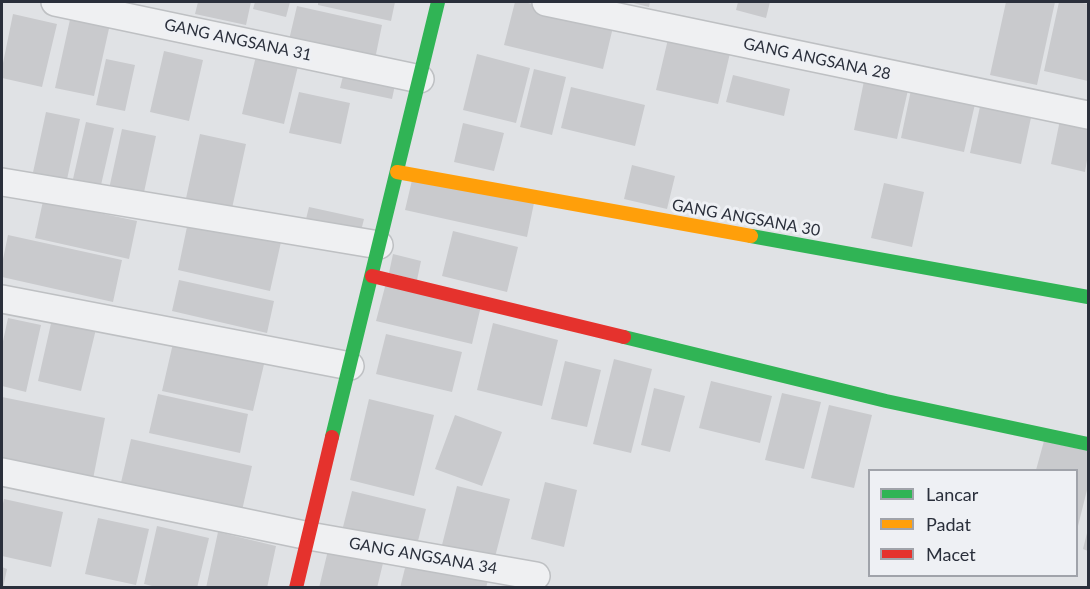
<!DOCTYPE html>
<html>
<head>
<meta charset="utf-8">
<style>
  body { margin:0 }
  #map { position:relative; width:1090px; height:589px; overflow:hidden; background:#e0e2e5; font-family:Lato,sans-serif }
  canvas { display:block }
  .frame { position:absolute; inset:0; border:3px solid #2a2f3b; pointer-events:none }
  .legend { position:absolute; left:868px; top:469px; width:210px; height:108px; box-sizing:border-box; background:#eef0f4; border:2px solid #a0a3aa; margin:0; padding:8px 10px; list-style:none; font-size:18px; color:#2a2f3b }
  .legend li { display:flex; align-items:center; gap:12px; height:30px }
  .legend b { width:30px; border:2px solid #a0a3aa }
</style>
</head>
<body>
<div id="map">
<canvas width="1090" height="589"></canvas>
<div class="frame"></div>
<ul class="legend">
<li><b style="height:8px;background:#30b455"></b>Lancar</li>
<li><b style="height:8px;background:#ff9f0a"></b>Padat</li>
<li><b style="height:8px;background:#e5322d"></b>Macet</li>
</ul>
</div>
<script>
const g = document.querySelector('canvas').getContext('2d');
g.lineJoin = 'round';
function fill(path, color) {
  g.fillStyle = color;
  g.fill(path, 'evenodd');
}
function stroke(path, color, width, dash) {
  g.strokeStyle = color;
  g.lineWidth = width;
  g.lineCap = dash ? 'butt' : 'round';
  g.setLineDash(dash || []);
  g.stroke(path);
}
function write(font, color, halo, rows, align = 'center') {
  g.font = font + ' Lato,sans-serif';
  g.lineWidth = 6;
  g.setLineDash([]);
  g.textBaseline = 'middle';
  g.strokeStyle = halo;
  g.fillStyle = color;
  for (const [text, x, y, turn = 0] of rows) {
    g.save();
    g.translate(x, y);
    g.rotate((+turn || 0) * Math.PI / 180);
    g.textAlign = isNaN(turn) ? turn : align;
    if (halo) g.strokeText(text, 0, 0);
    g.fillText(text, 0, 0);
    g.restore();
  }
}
const building = new Path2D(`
  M198,2H251L246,25L195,14Z
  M255,2H290L286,17L253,9Z
  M318,2H395L391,21L318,5Z
  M515,2H524L614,23L603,69L504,45Z
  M629,2H650L649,7Z
  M738,2H770L766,18L736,10Z
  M1006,2H1055L1037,85L990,75Z
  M1059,2H1077L1088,4V81L1044,71Z
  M297,6L382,25L375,59L289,40Z
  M13,14L57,24L42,87L2,78V68Z
  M71,15L110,24L94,96L55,88Z
  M669,35L731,49L718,104L656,90Z
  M164,51L203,60L189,121L150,112Z
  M477,54L530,68L516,123L463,110Z
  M256,56L298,66L284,124L242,114Z
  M106,59L135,65L125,111L96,105Z
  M346,64L397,76L392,99L340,88Z
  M534,69L566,77L552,135L520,127Z
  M733,75L790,89L784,116L726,102Z
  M864,81L908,90L897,139L854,130Z
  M571,87L645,105L635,146L561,128Z
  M911,90L975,104L964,152L901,138Z
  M299,92L350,103L341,144L289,133Z
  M981,102L1032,113L1021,164L970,153Z
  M46,112L80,119L66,184L32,177Z
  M1060,120L1088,126V154L1085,172L1051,164Z
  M86,122L114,128L101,185L73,179Z
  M463,123L504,133L494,171L454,162Z
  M122,129L156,136L143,197L109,189Z
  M200,134L246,144L231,213L185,203Z
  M632,165L675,176L667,209L624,199Z
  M413,176L534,203L527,237L405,210Z
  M884,183L924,192L912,247L871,238Z
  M43,201L137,221L129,259L35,238Z
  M309,207L364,219L359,239L304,227Z
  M188,222L281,242L270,291L178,270Z
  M453,231L518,247L507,292L442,276Z
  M8,235L122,260L113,302L2,277V264Z
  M393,254L421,261L417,280L389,273Z
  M179,280L274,301L267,333L172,311Z
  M386,283L481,306L472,344L376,321Z
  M8,318L41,325L26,392L2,386V346Z
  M52,319L96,329L81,391L38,381Z
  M493,323L558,340L542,406L477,390Z
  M386,334L462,352L452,392L376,374Z
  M174,339L265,360L253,411L162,391Z
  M614,359L652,369L631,453L593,444Z
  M565,361L601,370L587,427L551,419Z
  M711,381L772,396L760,443L699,428Z
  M654,388L685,396L670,452L641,445Z
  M782,393L821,402L804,469L765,460Z
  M158,394L248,414L240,453L149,433Z
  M2,397L105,418L93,479L2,462Z
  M369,399L434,415L414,496L350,480Z
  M829,405L872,415L854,488L811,478Z
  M455,415L502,432L482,486L435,469Z
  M131,439L252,466L241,515L120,487Z
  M1044,441L1088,451V486L1077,530L1076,470H1036Z
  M545,482L577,490L564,547L531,539Z
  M457,486L510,499L495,557L442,545Z
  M352,491L426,509L416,549L342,531Z
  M4,499L63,512L51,567L2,556V508Z
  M98,518L149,529L136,585L85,574Z
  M157,526L209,538L197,588H160L144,584Z
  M1088,529V551L1083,549Z
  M218,532L276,546L267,588H206Z
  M329,546L384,559L377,588H319Z
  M407,560L488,580L486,588H400Z
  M2,567L7,569L3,588H2Z`);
const street = new Path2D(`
  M55,2L420,79
  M546,2L1088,115
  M2,182L379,245
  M2,299L350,366
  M2,472L309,536L536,576`);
const fast = new Path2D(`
  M751,236L1088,297
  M624,337L886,401L1088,444
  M332,437L438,2`);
const slow = new Path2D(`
  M397,172L751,236`);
const jam = new Path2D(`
  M372,276L624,337
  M296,588L332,437`);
const streetNames = [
  ["GANG ANGSANA 31",238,40,12],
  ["GANG ANGSANA 28",817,59,12],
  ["GANG ANGSANA 30",746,218,10],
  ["GANG ANGSANA 34",423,556,10]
];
fill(building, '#c9cacd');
stroke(street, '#bec0c3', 30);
stroke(street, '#eff0f2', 27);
stroke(fast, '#30b455', 14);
stroke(slow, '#ff9f0a', 14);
stroke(jam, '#e5322d', 14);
write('16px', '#2a2f3b', '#eef0f4', streetNames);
</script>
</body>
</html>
